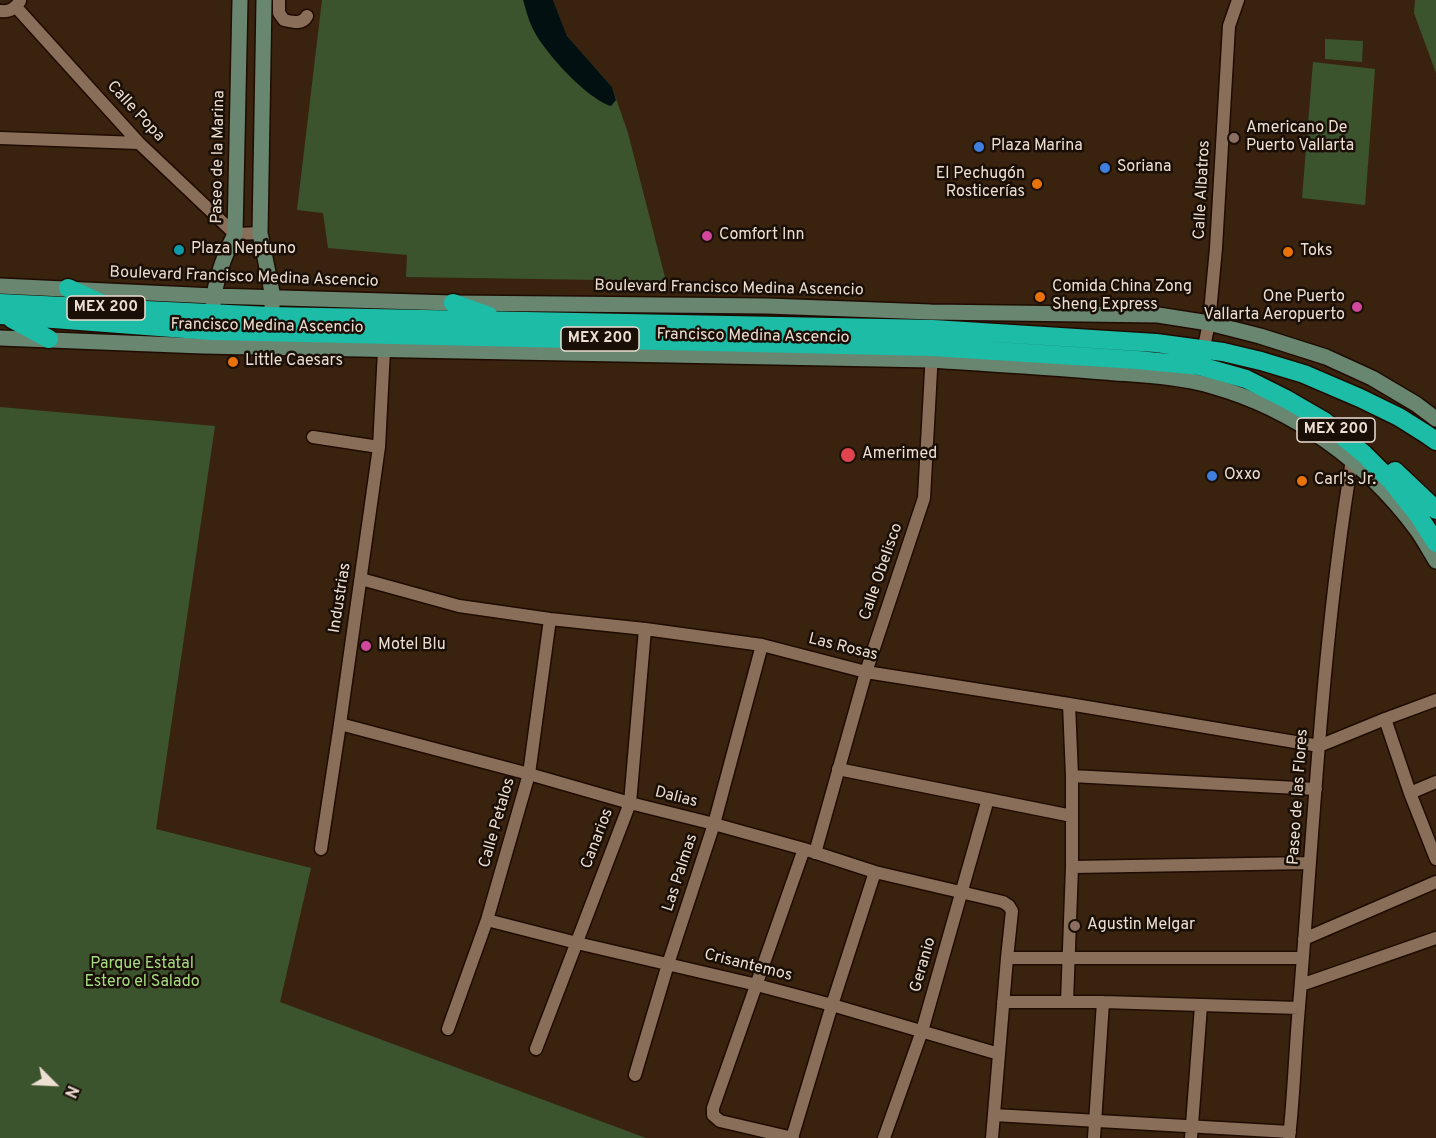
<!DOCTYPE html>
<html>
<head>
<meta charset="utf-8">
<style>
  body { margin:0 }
  #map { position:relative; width:1436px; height:1138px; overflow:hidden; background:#39230f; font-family:Overpass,sans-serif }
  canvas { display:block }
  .north { position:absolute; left:24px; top:1054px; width:60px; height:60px; -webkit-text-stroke:4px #190f07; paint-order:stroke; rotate:114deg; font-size:16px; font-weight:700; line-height:24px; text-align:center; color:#edded2 }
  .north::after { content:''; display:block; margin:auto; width:21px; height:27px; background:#edded2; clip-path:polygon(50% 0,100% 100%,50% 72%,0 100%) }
</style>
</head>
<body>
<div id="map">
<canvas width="1436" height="1138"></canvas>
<div class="north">N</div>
</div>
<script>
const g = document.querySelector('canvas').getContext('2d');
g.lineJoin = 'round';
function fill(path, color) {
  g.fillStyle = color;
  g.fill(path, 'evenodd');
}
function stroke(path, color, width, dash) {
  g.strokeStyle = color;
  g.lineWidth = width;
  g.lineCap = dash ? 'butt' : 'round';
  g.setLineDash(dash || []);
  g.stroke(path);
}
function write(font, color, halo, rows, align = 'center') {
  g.font = font + ' Overpass,sans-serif';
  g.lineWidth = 5;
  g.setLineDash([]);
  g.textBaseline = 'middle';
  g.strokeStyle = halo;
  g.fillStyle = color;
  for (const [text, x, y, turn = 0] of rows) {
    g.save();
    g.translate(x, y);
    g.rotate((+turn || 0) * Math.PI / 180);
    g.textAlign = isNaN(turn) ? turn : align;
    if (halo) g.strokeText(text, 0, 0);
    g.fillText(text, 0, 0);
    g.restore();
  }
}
const green = new Path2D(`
  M322,0H553L567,36L612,87L628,133L666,281L406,277L407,255L328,248L323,213L297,210Z
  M1415,0H1436V73L1414,13Z
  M1325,39L1363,41L1362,62L1325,59Z
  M1313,62L1375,69L1365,205L1302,198Z
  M0,407L215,426L156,829L311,868L280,1002L646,1138H0Z`);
const water = new Path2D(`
  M523,0H553L567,36L612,87L616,100L611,106C587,99 542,50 532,27C528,19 526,9 523,0Z`);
const street = new Path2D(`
  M279,0V13L284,20C293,22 302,25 307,16
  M16,7L139,143L235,234L260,233
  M0,11C9,12 15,9 20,1
  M0,138L139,143
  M1202,356L1209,323L1216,248L1229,26L1238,0
  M313,437L379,447
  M361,579L459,606L550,619L645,629L762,645L866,672L1069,704L1319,746L1385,719L1436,700
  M1385,719L1410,793L1436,859
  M340,724L529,774L630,803L714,824L804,849L875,872L1003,902L1009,906L1012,911L1007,958L992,1138
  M838,769L1072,816
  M1072,776L1316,789
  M1410,793L1436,782
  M321,849L340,724L379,447L384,350
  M815,853L866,672L924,498L932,352
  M1072,867L1310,863
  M487,920L577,943L757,985L832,1005L999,1054
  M1304,939L1436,882
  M1007,958H1303
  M1301,985L1436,938
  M1003,1002H1103L1299,1008
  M1067,1002L1072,867V776L1069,704
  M448,1029L487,920L529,774L550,619
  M536,1049L630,803L645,629
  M635,1075L668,964L714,824L762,645
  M994,1115L1290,1132
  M792,1138L832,1005L875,872
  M793,1138L720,1121L713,1115V1108L804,849
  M884,1138L922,1031L988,799
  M1094,1138L1103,1002
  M1191,1138L1201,1006
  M1289,1138C1294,1094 1295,1050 1299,1007C1314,824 1322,641 1352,460`);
const secondary = new Path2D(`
  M264,0L260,233L273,297L272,306
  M0,286L214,296L453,303L767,306L931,312L1158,315L1209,323L1260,336L1326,357L1372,378L1416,404L1436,419
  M213,305C215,280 224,256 235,234L240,0
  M0,338L202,346L931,360C989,364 1046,367 1104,372C1139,375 1178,376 1212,386C1294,409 1367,462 1417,530C1424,540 1430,551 1436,561`);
const highway = new Path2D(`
  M68,288L103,304
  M0,303L270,316L933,329L1156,343L1223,352L1261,361L1304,374L1360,398L1399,417L1426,434L1436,441
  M453,303L489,316
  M0,315L212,331L932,347L1137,360L1200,366L1246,379L1286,399L1324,421L1364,454L1391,481L1418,515L1436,543
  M12,319L49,339
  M1395,471L1436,510`);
const markers = [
  [1234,138,6,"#8d6e63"],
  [979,147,6,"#3f7fe0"],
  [1105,168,6,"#3f7fe0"],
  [1037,184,6,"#e8710a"],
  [707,236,6,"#d1479c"],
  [179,250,6,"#0f9aa8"],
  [1288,252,6,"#e8710a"],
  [1040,297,6,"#e8710a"],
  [1357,307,6,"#d1479c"],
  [233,362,6,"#e8710a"],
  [848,455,8,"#e0444e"],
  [1212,476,6,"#3f7fe0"],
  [1302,481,6,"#e8710a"],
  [366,646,6,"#d1479c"],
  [1075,926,6,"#8d6e63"]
];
const shields = [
  [106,308,78],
  [600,339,78],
  [1336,430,78]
];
const shieldNames = [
  ["MEX 200",106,308],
  ["MEX 200",600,339],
  ["MEX 200",1336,430]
];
const streetNames = [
  ["Calle Popa",135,112,47],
  ["Paseo de la Marina",219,157,-89],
  ["Calle Albatros",1203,190,-87],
  ["Boulevard Francisco Medina Ascencio",244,278,2],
  ["Boulevard Francisco Medina Ascencio",729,289,1],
  ["Francisco Medina Ascencio",267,327,1],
  ["Francisco Medina Ascencio",753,337,1],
  ["Calle Obelisco",882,572,-71],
  ["Industrias",341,598,-81],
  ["Las Rosas",843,648,14],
  ["Paseo de las Flores",1299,797,-86],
  ["Dalias",676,798,14],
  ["Calle Petalos",498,823,-74],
  ["Canarios",598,839,-69],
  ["Las Palmas",681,873,-72],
  ["Geranio",924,965,-74],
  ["Crisantemos",748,966,14]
];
const poiNames = [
  ["Americano De",1246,129],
  ["Puerto Vallarta",1246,147],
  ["Plaza Marina",991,147],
  ["Soriana",1117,168],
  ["El Pechugón",1025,175,"right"],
  ["Rosticerías",1025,193,"right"],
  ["Comfort Inn",719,236],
  ["Plaza Neptuno",191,250],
  ["Toks",1300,252],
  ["Comida China Zong",1052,288],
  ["Sheng Express",1052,306],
  ["One Puerto",1345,298,"right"],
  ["Vallarta Aeropuerto",1345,316,"right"],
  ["Little Caesars",245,362],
  ["Amerimed",862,455],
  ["Oxxo",1224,476],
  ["Carl's Jr.",1314,481],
  ["Motel Blu",378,646],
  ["Agustin Melgar",1087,926]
];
const parkNames = [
  ["Parque Estatal",142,965],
  ["Estero el Salado",142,983]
];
fill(green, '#3c542d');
fill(water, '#031011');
stroke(street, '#1f0b00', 15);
stroke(secondary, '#1f0b00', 18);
stroke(highway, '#1f0b00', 21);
stroke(street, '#896f59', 12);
stroke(secondary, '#688670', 15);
stroke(highway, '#1cbca7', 18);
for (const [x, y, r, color] of markers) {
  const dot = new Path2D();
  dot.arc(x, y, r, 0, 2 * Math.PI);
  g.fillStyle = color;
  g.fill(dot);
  stroke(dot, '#190f07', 2);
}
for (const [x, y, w] of shields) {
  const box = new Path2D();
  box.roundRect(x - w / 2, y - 12, w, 24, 4.5);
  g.fillStyle = '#190f07';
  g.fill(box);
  stroke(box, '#edded2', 1.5);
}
write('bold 15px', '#edded2', null, shieldNames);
write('16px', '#edded2', '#190f07', streetNames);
write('16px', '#edded2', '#190f07', poiNames, 'left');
write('16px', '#a5de81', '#190f07', parkNames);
</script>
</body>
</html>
